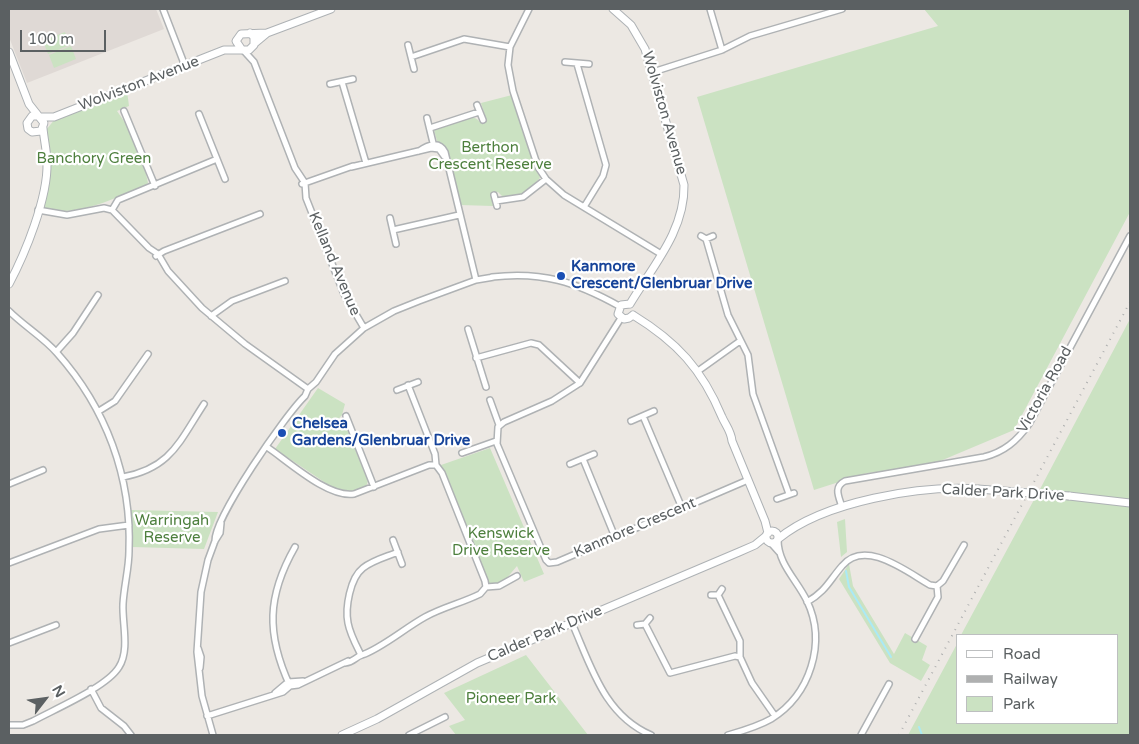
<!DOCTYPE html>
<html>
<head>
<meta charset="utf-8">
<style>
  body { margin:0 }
  #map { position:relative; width:1139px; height:744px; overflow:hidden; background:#ece8e3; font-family:"Varela Round",sans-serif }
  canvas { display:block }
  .frame { position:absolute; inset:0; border:10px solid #5b6062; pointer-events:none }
  .legend { position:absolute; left:956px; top:634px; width:162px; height:90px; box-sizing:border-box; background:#fff; border:1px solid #bdbfc0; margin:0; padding:6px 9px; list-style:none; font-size:15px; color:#5b6062 }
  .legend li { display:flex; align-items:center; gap:10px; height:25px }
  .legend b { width:25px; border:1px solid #bdbfc0 }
  .north { position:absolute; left:20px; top:674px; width:50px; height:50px; -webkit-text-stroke:4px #fff; paint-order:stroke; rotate:60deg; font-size:14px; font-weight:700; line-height:20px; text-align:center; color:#5b6062 }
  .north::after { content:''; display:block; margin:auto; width:18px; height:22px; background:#5b6062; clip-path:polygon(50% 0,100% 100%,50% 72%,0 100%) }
  .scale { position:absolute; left:20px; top:30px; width:86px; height:22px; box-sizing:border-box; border:2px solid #5b6062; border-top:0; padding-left:6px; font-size:15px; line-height:18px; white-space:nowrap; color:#5b6062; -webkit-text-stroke:4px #fff; paint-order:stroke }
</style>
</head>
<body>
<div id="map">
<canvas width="1139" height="744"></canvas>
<div class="frame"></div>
<ul class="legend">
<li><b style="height:6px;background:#fff"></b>Road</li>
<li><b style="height:6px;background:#afb0b0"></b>Railway</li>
<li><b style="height:14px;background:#cbe2c2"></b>Park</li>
</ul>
<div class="north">N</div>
<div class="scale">100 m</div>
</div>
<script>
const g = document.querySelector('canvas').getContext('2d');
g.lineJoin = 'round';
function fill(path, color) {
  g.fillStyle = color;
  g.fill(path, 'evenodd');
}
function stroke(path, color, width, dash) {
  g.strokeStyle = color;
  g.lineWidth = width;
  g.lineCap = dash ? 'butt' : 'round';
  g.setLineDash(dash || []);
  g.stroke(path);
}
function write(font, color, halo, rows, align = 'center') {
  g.font = font + ' "Varela Round",sans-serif';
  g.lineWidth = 4.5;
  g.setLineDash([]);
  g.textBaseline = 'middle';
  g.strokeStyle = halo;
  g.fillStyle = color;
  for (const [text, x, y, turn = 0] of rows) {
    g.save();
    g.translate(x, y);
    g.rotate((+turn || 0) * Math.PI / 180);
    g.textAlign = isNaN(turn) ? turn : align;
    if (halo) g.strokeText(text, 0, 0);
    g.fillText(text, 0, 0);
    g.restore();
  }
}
const education = new Path2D(`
  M9,9H156L164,29L27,83L9,37Z`);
const green = new Path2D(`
  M924,9H1130V212L1014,430L926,467L867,473L814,490L697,97L938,26Z
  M65,32L70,45L48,54L43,41Z
  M71,46L76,59L54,68L49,55Z
  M127,91L129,106L117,111L126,124L145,169L148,183L144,187C113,198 79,217 46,209L44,206C50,175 53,162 46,130L55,119Z
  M512,95L524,136L540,178L523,195L505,199L498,192L491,194L493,206L460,205L445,148L437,141L434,130C446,126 470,109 480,122L486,119L481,103Z
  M1130,319V501L1039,491Z
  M318,388L345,404L342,415L332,426L336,428L346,427L368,481L366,487L354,492H339L275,449Z
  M490,448L544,574L524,582L517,566L506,579L495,585L488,583L441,465Z
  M1036,496L1130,504V735H908L958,642V723H1118V635H961Z
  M131,510L218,512L204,549L132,547Z
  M845,519L847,552L841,557L837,522Z
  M849,564L853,586L894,654L905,633L927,646L922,660L930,665L921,681L890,663L839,579Z
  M526,655L588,735H456L449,726L465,720L444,693Z`);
const stream = new Path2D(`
  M846,571L849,587L891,657
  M919,727L922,735`);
const street = new Path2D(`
  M163,9L185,66
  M529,9L510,47L508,65L513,91L538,167L546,179L564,195L661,254
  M408,45L414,69
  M722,50L750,36L842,9
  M244,51L254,62L295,168L305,183L306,198L344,294L364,328
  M411,57L464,39L510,47
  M565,62L589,64
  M577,64L606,165L603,176L584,207
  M653,72L722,50L710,9
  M342,82L366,163
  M330,84L353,79
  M477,105L483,120
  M124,111L155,186
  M199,114L225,179
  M427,118L434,147
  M430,128L479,112
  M419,151C428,145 439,140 445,152L476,280
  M351,167L431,148L439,149L444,156
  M302,184L353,166
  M494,195L497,206
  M496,201L523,197L546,179
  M38,210L67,215L104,208L112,210L149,248L158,254L168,271L202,308L245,344L308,389
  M112,210L118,200L217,159
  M390,218L396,244
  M393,230L459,215
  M701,236L706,239L713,236
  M706,239L728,315L748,355L753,394L789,494
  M156,256L164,251L260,214
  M492,277C542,271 576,282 619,306
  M9,311C24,326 43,337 57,353C106,408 132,477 129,551C129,568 124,586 123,604C122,623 130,650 119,667C107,687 55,709 33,721L23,725H9
  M211,316L232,301L285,281
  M621,318L580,383L552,401L504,422L498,427L497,444L546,560L549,563L557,562L748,480
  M468,329L486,387
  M56,352L73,333L98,295
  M476,358L531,343L539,345L580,383
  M698,371L740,341
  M408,385L435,454L436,465
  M397,390L418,382
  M490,400L499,425
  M99,411L115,401L148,354
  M346,416L374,487
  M643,416L682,508
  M631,421L654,411
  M335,426L347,420
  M267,447C289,462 328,498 354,494L429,465H436L442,473L485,581L486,587L480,594C462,603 443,607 425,617C405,628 382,648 362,655C355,657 354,662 345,663
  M462,453L496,441
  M583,459L615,537
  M570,464L594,454
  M123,477C171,468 179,442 204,404
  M9,484L43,470
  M777,499L794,493
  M842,507C839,497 833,487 845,481L984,457C1004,452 1017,441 1029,424L1130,236
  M393,540L402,564
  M215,541C214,518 285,415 305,396L308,389L316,382L335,354L364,328L394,311L419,301L476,280L494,277
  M771,543L779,552
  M9,563L99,529L129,525
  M937,586L943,581L964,545
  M486,587L499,586L517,576
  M711,595H718L722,589
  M718,595L740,641V657
  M807,602C826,591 829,581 842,566C865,538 907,572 930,585L937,586
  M572,623C591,666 604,715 651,735
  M645,624L670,673L735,656L740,657L752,683L775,716
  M637,625L645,624L650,618
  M915,639L938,597L937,586
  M9,643L56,625
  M198,648L201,657L200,668
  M361,655C356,645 350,634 348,623C345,608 350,578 363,568C373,560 386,557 398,552
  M290,686C266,634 267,596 295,547
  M91,689L101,708L124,726L131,735
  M275,693L288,682L303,681
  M207,716L283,692L290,686L298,685L348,661
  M213,735L202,696L197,652L201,592L208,560L215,541L220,533L221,523
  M409,735L445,717
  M728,735C742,731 757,727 771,719C810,695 827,643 807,601C797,580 778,564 778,540
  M861,735L889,684`);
const secondary = new Path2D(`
  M613,9L631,25L645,49L684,185C685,231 652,267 630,304
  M250,33L254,37V45L249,50H242L236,41L241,34L267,33
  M255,43L267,33L331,9
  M9,52L29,104L44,123L41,131L32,132L28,129L27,123L32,116H38
  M40,117H54L224,50H242
  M9,284C25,254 48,198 47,163C47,151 44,140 43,128
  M630,304L621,305L618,314L624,319L629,318L633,315
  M633,315C677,342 702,369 722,417C726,426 731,431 732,441L765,521L768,533
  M1069,496L1130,503
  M766 537a6 6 0 1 1 12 0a6 6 0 1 1-12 0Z
  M778,539C824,501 921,485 978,489
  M342,735L377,719L477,663L739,552L755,545L766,536`);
const rail = new Path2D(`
  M899,735L1130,302`);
const secondaryBridge = new Path2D(`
  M978,489L1069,496`);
const markers = [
  [561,276,5,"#1a4fb4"],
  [282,433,5,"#1a4fb4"]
];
const streetNames = [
  ["Wolviston Avenue",139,84,-21],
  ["Wolviston Avenue",664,113,74],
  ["Kelland Avenue",334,264,67],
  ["Victoria Road",1045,390,-61],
  ["Calder Park Drive",1003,493,3],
  ["Kanmore Crescent",635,528,-23],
  ["Calder Park Drive",545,634,-23]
];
const parkNames = [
  ["Berthon",490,148],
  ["Crescent Reserve",490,165],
  ["Banchory Green",94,159],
  ["Warringah",172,521],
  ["Reserve",172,538],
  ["Kenswick",501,534],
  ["Drive Reserve",501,551],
  ["Pioneer Park",511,699]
];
const transitNames = [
  ["Kanmore",571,267],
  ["Crescent/Glenbruar Drive",571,284],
  ["Chelsea",292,424],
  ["Gardens/Glenbruar Drive",292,441]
];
fill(education, '#dfd9d5');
fill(green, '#cbe2c2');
stroke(stream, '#aaeaf6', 2);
stroke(street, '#afb2b4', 8);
stroke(secondary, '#aeb2b5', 9);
stroke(street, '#fff', 5);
stroke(secondary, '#fff', 7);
stroke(rail, '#afb0b0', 2, [1, 6]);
stroke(secondaryBridge, '#aeb2b5', 9, []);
stroke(secondaryBridge, '#fff', 7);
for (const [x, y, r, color] of markers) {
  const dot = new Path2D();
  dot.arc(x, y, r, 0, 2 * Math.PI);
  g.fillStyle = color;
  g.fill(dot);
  stroke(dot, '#fff', 2);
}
write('15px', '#5b6062', '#fff', streetNames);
write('15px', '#4d7f3d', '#fff', parkNames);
write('bold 15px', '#164399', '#fff', transitNames, 'left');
</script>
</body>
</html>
